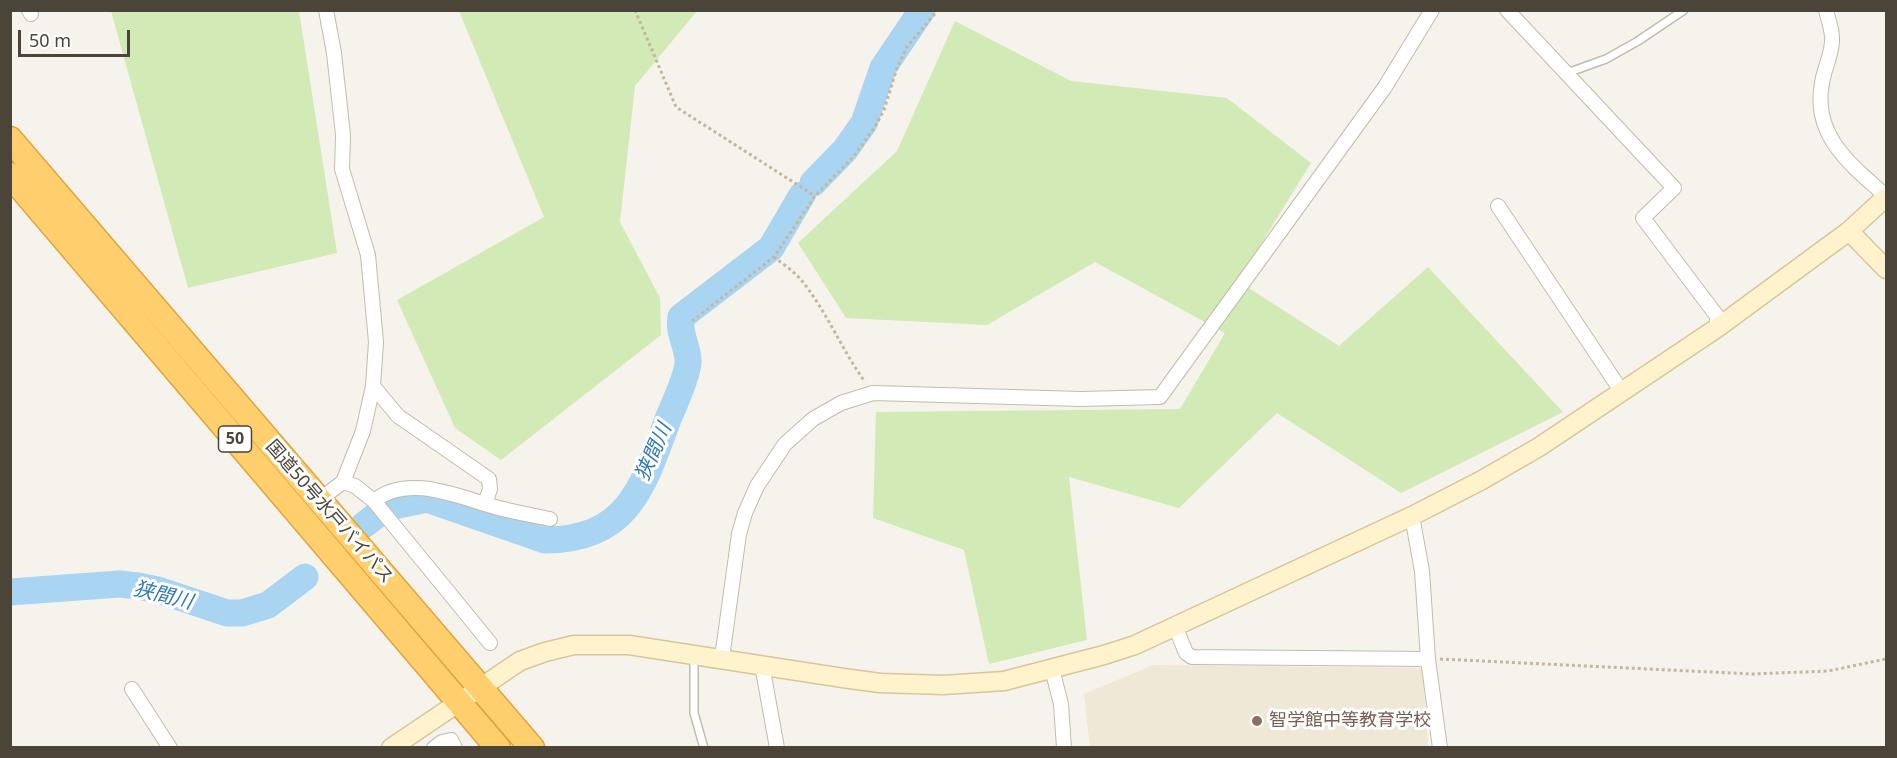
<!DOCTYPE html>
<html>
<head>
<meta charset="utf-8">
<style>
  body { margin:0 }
  #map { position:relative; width:1897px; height:758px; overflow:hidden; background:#f6f3ec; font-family:"Noto Sans",sans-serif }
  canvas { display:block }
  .frame { position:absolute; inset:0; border:12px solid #4b4439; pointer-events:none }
  .scale { position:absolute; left:18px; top:30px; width:112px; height:27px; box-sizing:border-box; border:3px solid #4b4439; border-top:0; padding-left:8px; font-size:18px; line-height:21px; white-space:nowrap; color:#4b4439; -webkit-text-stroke:4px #fff; paint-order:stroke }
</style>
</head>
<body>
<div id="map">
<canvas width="1897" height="758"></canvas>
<div class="frame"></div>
<div class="scale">50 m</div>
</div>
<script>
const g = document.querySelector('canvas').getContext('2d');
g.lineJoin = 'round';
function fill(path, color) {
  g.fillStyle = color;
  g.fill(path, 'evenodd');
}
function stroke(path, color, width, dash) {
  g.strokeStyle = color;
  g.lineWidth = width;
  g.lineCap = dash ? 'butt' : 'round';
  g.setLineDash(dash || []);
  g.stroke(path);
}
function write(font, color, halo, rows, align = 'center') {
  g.font = font + ' "Noto Sans","Noto Sans JP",sans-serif';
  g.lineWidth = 6;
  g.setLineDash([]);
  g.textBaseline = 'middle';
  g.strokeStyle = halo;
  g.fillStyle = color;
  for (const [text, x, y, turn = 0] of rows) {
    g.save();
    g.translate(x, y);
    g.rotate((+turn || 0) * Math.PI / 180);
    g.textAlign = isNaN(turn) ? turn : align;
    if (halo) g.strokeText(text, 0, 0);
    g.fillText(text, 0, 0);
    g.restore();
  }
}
const education = new Path2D(`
  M1153,665L1423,668L1428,747H1090L1084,694Z`);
const green = new Path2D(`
  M111,11H299L337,253L188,288Z
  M459,11H697L635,86L620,222L660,298L661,335L501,460L455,428L397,300L544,217Z
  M955,21L1071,81L1227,98L1311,163L1238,281L1339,346L1428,267L1563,412L1401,493L1277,413L1179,508L1069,477L1087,640L989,664L964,550L873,518L876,412L1180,409L1225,333L1095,262L987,325L846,318L798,243L897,151Z`);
const river = new Path2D(`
  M813,183L845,150L864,123L883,68L922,10
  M389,507L427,499L545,540C628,540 643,487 668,419C674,405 687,377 688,363C689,347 678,335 681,317L771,248L802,195
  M364,525L378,514
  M10,592L119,584L138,586L158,590L227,613H242L268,605L305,577`);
const path = new Path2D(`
  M635,10L676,107L815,196
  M774,257C783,264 795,272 802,281C827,312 842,350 865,382
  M692,321L774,257L815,196L854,156L876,125L884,110L897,68L907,47L938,10
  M1440,659L1753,674L1828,671L1886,659`);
const lane = new Path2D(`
  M1567,73L1606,59L1638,41L1684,10
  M694,655V713L704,748`);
const street = new Path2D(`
  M29,10L31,14
  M326,10L334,53L343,135L342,169L368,255L376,342L373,386L363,431L343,482
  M1507,10L1674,188L1643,218L1717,316V328
  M1826,10C1828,19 1832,29 1832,38C1833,53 1824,68 1822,83C1812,136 1851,165 1886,196
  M1498,206L1622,392
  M373,386L398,416L489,479L490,489L485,504
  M319,500L343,482L355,486L374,501L490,643
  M374,501C407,473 459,497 495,507C513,512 531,515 550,519
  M1412,516L1422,571L1428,659L1440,748
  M1175,626L1186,653L1192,657L1428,659
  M722,658L739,534L745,513L757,486L785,444L813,419L841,403L873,393L1081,399L1160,397L1385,87L1432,10
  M762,665L777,748
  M1052,669L1061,704L1064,748
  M132,689L170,748
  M434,748L442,742L451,740L455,748`);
const secondary = new Path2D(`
  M1849,231L1886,269
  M391,748L520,661L545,652L574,645H629L843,678L880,683L943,685L1004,681L1104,655L1135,645L1412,516L1482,480L1539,447L1717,328L1849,231L1886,197`);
const highway = new Path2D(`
  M10,139L532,748
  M10,175L498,748`);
const markers = [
  [1257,721,6,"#8d6e63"]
];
const shields = [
  [235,439,33]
];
const shieldNames = [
  ["50",235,439]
];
const streetNames = [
  ["国道50号水戸バイパス",329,512,49]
];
const educationNames = [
  ["智学館中等教育学校",1269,721]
];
const waterNames = [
  ["狭間川",654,452,-66],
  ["狭間川",163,596,14]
];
fill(education, '#efe8d6');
fill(green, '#d2eab5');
stroke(river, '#a9d4f2', 27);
stroke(lane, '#c2bbae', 10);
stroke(street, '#c2bbae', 16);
stroke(secondary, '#d6c79b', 21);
stroke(highway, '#e0a43c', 27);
stroke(path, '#c4b79f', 3, [3, 3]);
stroke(lane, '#fff', 7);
stroke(street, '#fff', 14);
stroke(secondary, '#fff3cd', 18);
stroke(highway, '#ffcf6e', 24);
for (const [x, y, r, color] of markers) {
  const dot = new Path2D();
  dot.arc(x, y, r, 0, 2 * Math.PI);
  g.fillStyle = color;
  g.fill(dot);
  stroke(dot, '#fff', 2);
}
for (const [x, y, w] of shields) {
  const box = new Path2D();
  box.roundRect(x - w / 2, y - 13, w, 26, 4.5);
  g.fillStyle = '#fff';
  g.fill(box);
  stroke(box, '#4b4439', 1.5);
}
write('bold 16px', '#4b4439', null, shieldNames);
write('18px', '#4b4439', '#fff', streetNames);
write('18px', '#785e54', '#fff', educationNames, 'left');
write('italic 20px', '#2e7ab2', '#fff', waterNames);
</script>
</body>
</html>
